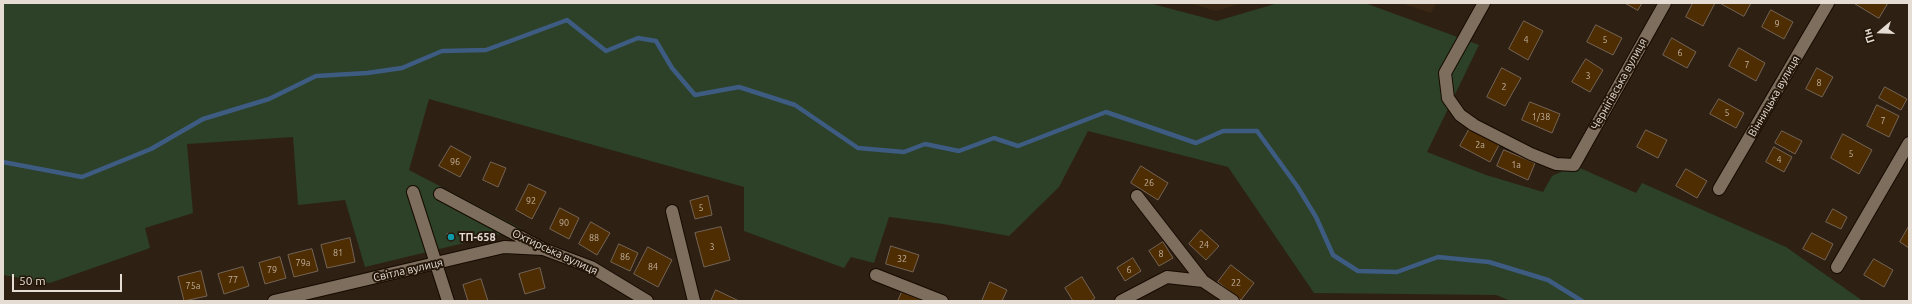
<!DOCTYPE html>
<html>
<head>
<meta charset="utf-8">
<style>
  body { margin:0 }
  #map { position:relative; width:1912px; height:304px; overflow:hidden; background:#2e2113; font-family:Ubuntu,sans-serif }
  canvas { display:block }
  .frame { position:absolute; inset:0; border:4px solid #e5dcd3; pointer-events:none }
  .north { position:absolute; left:1860px; top:12px; width:40px; height:40px; -webkit-text-stroke:3px #24170a; paint-order:stroke; rotate:251deg; font-size:11px; font-weight:700; line-height:16px; text-align:center; color:#e5dcd3 }
  .north::after { content:''; display:block; margin:auto; width:14px; height:18px; background:#e5dcd3; clip-path:polygon(50% 0,100% 100%,50% 72%,0 100%) }
  .scale { position:absolute; left:12px; top:274px; width:110px; height:18px; box-sizing:border-box; border:2px solid #e5dcd3; border-top:0; padding-left:5px; font-size:12px; line-height:14px; white-space:nowrap; color:#e5dcd3; -webkit-text-stroke:3px #24170a; paint-order:stroke }
</style>
</head>
<body>
<div id="map">
<canvas width="1912" height="304"></canvas>
<div class="frame"></div>
<div class="north">Пн</div>
<div class="scale">50 m</div>
</div>
<script>
const g = document.querySelector('canvas').getContext('2d');
g.lineJoin = 'round';
function fill(path, color) {
  g.fillStyle = color;
  g.fill(path, 'evenodd');
}
function stroke(path, color, width, dash) {
  g.strokeStyle = color;
  g.lineWidth = width;
  g.lineCap = dash ? 'butt' : 'round';
  g.setLineDash(dash || []);
  g.stroke(path);
}
function write(font, color, halo, rows, align = 'center') {
  g.font = font + ' Ubuntu,sans-serif';
  g.lineWidth = 4;
  g.setLineDash([]);
  g.textBaseline = 'middle';
  g.strokeStyle = halo;
  g.fillStyle = color;
  for (const [text, x, y, turn = 0] of rows) {
    g.save();
    g.translate(x, y);
    g.rotate((+turn || 0) * Math.PI / 180);
    g.textAlign = isNaN(turn) ? turn : align;
    if (halo) g.strokeText(text, 0, 0);
    g.fillText(text, 0, 0);
    g.restore();
  }
}
const built = new Path2D(`
  M1189,3H1243L1216,11Z
  M1400,3H1436L1431,13Z`);
const green = new Path2D(`
  M3,3H1149L1217,21L1278,3H1365L1479,45L1427,152L1486,175L1543,192L1552,176L1565,170L1580,168L1636,193L1642,183L1786,247L1863,301H1511L1496,295L1314,293L1228,167L1088,131L1059,187L1009,236L943,224L889,217L874,263L851,257L844,268L744,231V187L429,99L409,170L522,229L365,267L345,200L298,205L293,137L187,144L193,213L145,228L150,248L50,283L3,275Z`);
const stream = new Path2D(`
  M3,162L82,177L151,149L203,119L269,99L316,76L367,73L402,68L442,51L486,50L567,20L606,51L638,38L656,41L672,68L695,95L739,87L795,105L858,148L904,152L925,144L959,151L994,138L1018,146L1106,112L1196,143L1223,131H1257L1297,186L1316,217L1333,255L1358,271L1397,272L1438,257L1489,262L1548,280L1582,301`);
const building = new Path2D(`
  M1625,3H1642L1638,10Z
  M1693,3H1715L1703,26L1686,17Z
  M1720,3H1751L1744,16Z
  M1854,3H1888L1879,18Z
  M1771,10L1793,22L1784,39L1762,27Z
  M1524,21L1543,31L1528,60L1509,49Z
  M1596,25L1622,38L1613,55L1587,42Z
  M1672,38L1696,52L1687,68L1663,55Z
  M1739,48L1765,63L1756,81L1729,66Z
  M1586,59L1603,70L1590,92L1572,82Z
  M1502,68L1521,78L1505,106L1487,97Z
  M1817,68L1833,77L1822,97L1806,89Z
  M1885,87L1907,99L1901,110L1879,98Z
  M1719,99L1744,113L1736,128L1710,114Z
  M1530,102L1560,114L1552,133L1522,120Z
  M1877,105L1899,116L1889,137L1867,126Z
  M1470,128L1499,145L1490,162L1460,146Z
  M1646,130L1667,140L1658,158L1637,147Z
  M1782,131L1802,141L1795,154L1775,143Z
  M1843,134L1872,150L1859,174L1831,158Z
  M451,146L471,157L460,177L439,166Z
  M1774,147L1792,157L1784,172L1766,162Z
  M1504,150L1535,163L1528,180L1497,166Z
  M491,162L506,168L498,187L483,180Z
  M1141,166L1168,183L1158,200L1131,183Z
  M1686,169L1707,181L1697,198L1676,186Z
  M529,184L546,192L532,219L516,210Z
  M708,196L712,215L695,219L690,201Z
  M560,208L579,218L569,239L550,229Z
  M1833,209L1847,217L1841,229L1826,222Z
  M591,222L610,233L597,255L579,244Z
  M1909,226V248L1900,242Z
  M721,227L730,260L704,267L695,233Z
  M1201,230L1219,246L1206,260L1189,244Z
  M452,233L454,239L450,241L447,234Z
  M1812,233L1833,244L1825,260L1803,249Z
  M350,238L355,262L327,268L321,245Z
  M1163,242L1173,258L1159,266L1149,251Z
  M619,244L638,253L630,271L611,262Z
  M891,246L919,255L913,272L886,264Z
  M648,247L672,260L658,287L634,274Z
  M312,249L318,271L294,277L288,255Z
  M280,257L286,278L265,284L259,263Z
  M1133,258L1141,271L1125,281L1117,268Z
  M1874,259L1893,270L1884,287L1864,275Z
  M1231,265L1254,283L1241,300L1218,282Z
  M243,267L249,286L224,294L218,274Z
  M540,268L545,288L525,294L519,274Z
  M201,271L207,296L184,301L178,277Z
  M1082,277L1095,298L1091,301H1073L1065,288Z
  M481,279L488,301H468L463,285Z
  M990,282L1007,290L1002,301H982Z
  M716,290L739,301H711Z
  M902,292L924,301H898Z`);
const minor = new Path2D(`
  M1484,3L1445,73L1448,98L1460,115L1474,125L1531,154L1556,164L1574,165L1665,3
  M1719,189L1828,3
  M413,192L448,301
  M440,194L543,249L591,267L647,301
  M1137,196L1203,281L1233,301
  M672,211L694,301
  M1837,267L1909,143
  M876,275L942,301
  M274,301L504,247L543,249
  M1121,301L1167,277L1203,281`);
const markers = [
  [451,237,4,"#0f9aa8"]
];
const numberNames = [
  ["9",1777,24],
  ["4",1526,40],
  ["5",1605,40],
  ["6",1680,53],
  ["7",1747,65],
  ["3",1588,76],
  ["8",1819,83],
  ["2",1504,87],
  ["5",1727,113],
  ["1/38",1541,117],
  ["7",1883,121],
  ["2а",1480,145],
  ["5",1851,154],
  ["4",1779,160],
  ["96",455,162],
  ["1а",1516,165],
  ["26",1149,183],
  ["92",531,201],
  ["5",701,208],
  ["90",564,223],
  ["88",594,238],
  ["24",1204,245],
  ["3",712,247],
  ["81",338,253],
  ["8",1161,254],
  ["86",625,257],
  ["32",902,259],
  ["79а",303,263],
  ["84",653,267],
  ["79",272,270],
  ["6",1129,270],
  ["77",233,280],
  ["22",1236,283],
  ["75а",193,286]
];
const streetNames = [
  ["Чернігівська вулиця",1619,84,-61],
  ["Вінницька вулиця",1774,96,-60],
  ["Охтирська вулиця",555,252,25],
  ["Світла вулиця",408,270,-13]
];
const poiNames = [
  ["ТП-658",459,237]
];
fill(built, '#3a2714');
fill(green, '#2c4127');
stroke(stream, '#3e5b82', 4.5);
fill(building, '#4f2d02');
stroke(building, '#746455', 1);
stroke(minor, '#160a01', 14);
stroke(minor, '#7e6e5e', 12);
for (const [x, y, r, color] of markers) {
  const dot = new Path2D();
  dot.arc(x, y, r, 0, 2 * Math.PI);
  g.fillStyle = color;
  g.fill(dot);
  stroke(dot, '#24170a', 1.5);
}
write('9px', '#c0b09f', null, numberNames);
write('11px', '#e5dcd3', '#24170a', streetNames);
write('bold 11px', '#e5dcd3', '#24170a', poiNames, 'left');
</script>
</body>
</html>
